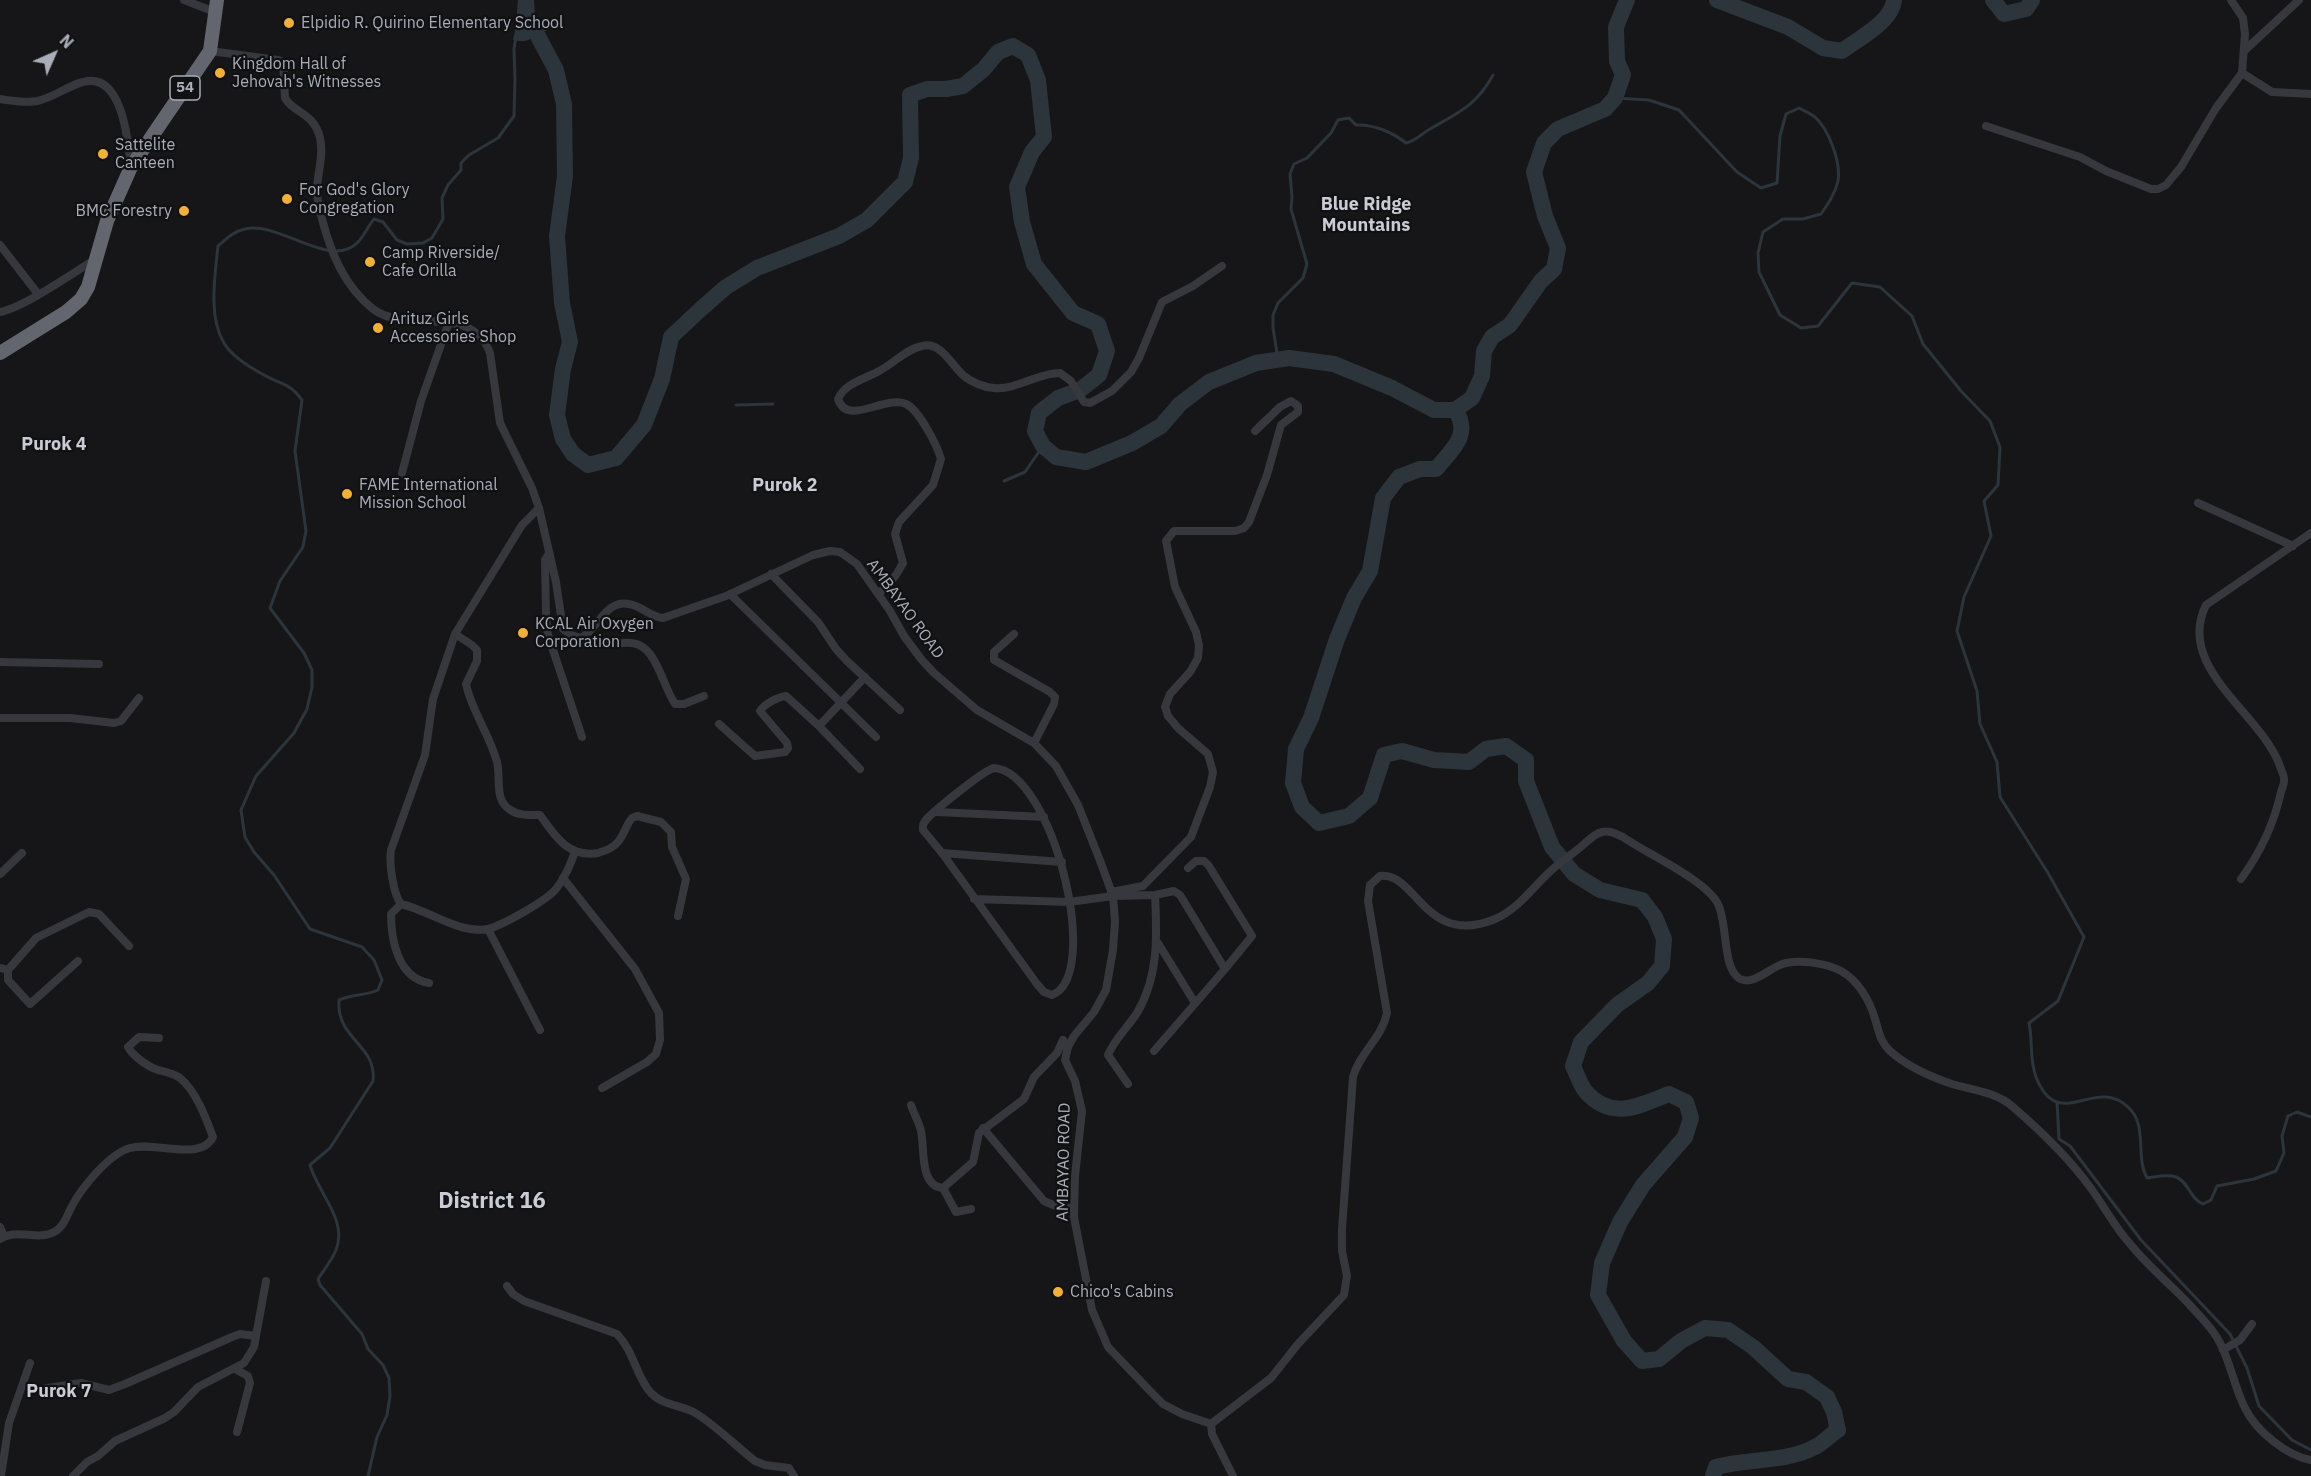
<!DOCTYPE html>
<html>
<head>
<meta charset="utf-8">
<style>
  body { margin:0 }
  #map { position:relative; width:2311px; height:1476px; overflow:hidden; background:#161618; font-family:"IBM Plex Sans",sans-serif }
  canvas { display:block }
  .north { position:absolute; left:24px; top:24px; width:60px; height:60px; -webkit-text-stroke:4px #111113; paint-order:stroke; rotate:45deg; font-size:16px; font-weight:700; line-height:24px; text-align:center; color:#a8adb8 }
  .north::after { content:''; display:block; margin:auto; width:21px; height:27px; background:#a8adb8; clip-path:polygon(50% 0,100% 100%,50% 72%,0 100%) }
</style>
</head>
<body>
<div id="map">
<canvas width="2311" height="1476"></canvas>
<div class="north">N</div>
</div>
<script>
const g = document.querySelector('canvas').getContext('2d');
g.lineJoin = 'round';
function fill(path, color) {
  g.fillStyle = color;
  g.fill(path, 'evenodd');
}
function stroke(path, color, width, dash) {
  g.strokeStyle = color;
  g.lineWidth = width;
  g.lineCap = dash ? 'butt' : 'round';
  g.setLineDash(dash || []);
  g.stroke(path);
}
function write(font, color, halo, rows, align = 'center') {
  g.font = font + ' "IBM Plex Sans",sans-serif';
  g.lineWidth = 4.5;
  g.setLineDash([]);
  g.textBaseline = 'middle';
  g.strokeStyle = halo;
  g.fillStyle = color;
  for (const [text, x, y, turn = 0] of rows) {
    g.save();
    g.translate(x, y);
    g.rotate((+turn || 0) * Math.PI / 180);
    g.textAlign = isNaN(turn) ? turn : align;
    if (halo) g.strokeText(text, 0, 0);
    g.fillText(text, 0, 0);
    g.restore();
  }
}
const water = new Path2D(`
  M519,0H534L535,15L547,30C535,37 527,44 513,40L519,13Z`);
const stream = new Path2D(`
  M1615,98L1649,100L1679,110L1737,172L1761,188L1777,183L1780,136L1786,114L1799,108C1804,111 1810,113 1815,117C1829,130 1841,162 1838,181C1835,194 1828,204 1821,214L1803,219H1783L1763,232L1758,253L1759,272L1780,315L1801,328L1818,326L1852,283L1880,287L1912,316L1923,344L1961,391L1990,421L2000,447L1998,485L1984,501L1991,536L1964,597L1957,631L1977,691L1980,724L1997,762L2000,797L2048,873L2084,937L2058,1001L2029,1023C2033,1041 2029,1058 2036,1077C2059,1135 2095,1074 2129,1108C2148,1126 2135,1157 2147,1178C2155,1177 2168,1174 2176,1177C2189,1182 2190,1199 2203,1204L2211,1200L2217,1186L2254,1179L2276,1171L2284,1153L2282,1136L2288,1116L2297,1112L2311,1117
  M1278,359L1273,328V315L1278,303L1303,278L1307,264L1291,209L1292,197L1290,174L1294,164L1307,158L1331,133L1338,120L1349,118L1356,125C1373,124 1392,132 1406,143C1416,141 1421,134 1430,129C1458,113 1477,105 1493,75
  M736,405L773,404
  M1004,481L1025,472L1043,446
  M2057,1102L2059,1139L2070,1146L2141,1240L2230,1334L2247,1368L2259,1406L2292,1440L2311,1450
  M368,1476L377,1437L387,1415L390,1396L389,1378L383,1365L368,1349L362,1334L320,1285L318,1279C324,1270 332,1260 336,1250C348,1220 318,1193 310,1165L330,1148L373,1081C377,1044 336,1040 339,1000C352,994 365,996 378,990L382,980L374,960L362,947L310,929L274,875L254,852L245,837L241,810L248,794L256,776L294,733L307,709L312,687V670L304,653L270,608L280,581L303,547L306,531L295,451L302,400C289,382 281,385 264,375C251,368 232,357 224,343C208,317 215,275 218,246C226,239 234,231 245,229C278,220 331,271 358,242C364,236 368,226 374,219L383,222L397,240L407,244L423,243L432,238L443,219L442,198L448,185L461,170V163L469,155L498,138L514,116L515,79L514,49L516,37`);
const river = new Path2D(`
  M526,0L525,12L556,70L564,104L565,176L557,236L562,303L570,342L563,369L557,415L563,439L573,454L588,465L616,458L644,425L662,379L671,337L702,308L726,287L757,268L839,236L867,220L905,182L911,158L910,95L927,89H946L963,86L984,69L998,52L1013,46L1028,55L1038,80L1044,137L1032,152L1017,187L1022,222L1034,264L1073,313L1098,324L1107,351L1099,375L1080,390L1058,398L1039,413L1035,431L1043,446L1056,457L1086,462L1132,443L1161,426L1180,404L1209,382L1256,363L1289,358L1334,364L1392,388L1434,410H1455L1472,398L1482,376L1484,351L1492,337L1510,325L1541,281L1554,269L1558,248L1545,216L1534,172L1544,143L1558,129L1605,109L1615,98L1623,75L1617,61L1616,27L1627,0
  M1717,0L1788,27L1823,48L1842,51C1859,38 1892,22 1894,0
  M1993,0L2004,14L2026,9L2032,0
  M1455,410C1472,434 1452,450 1436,469H1420L1399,477L1383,498L1370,571L1354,598L1337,639L1311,718L1296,749L1293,783L1302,807L1319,823L1349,816L1370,798L1384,755L1402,751L1434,760L1469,762L1486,749L1506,746L1526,760V781L1552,847L1574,874L1600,890L1642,900L1655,917L1664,939L1662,966L1648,983L1617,1005L1581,1042L1573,1066C1577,1074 1580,1085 1586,1092C1612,1121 1639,1106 1669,1094L1686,1102L1691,1118L1685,1137L1643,1185L1620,1222L1602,1263L1598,1295L1624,1341L1642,1361L1659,1359L1681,1341L1705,1328L1728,1330L1753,1347L1788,1379L1806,1382L1827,1397L1834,1412L1838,1430C1830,1435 1823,1443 1815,1447C1785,1463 1748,1458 1716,1467L1713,1476`);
const street = new Path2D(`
  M184,0L215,12
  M210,51L278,60L283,62L285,98C293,113 314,112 320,138C324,153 318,172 317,188C316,198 320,209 322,219C331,253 344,286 373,309C407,335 472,302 490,353L500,423L532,488L539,508L556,582L563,629L571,635L581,638C598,629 606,599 629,604C642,606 650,617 663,618L726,596L813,555L830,551L840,552L857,564L890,611L904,636L921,659L934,673L977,710L1034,743L1056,766L1078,805L1099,858L1113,896L1115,922L1113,950L1106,990L1094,1012L1074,1036L1068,1047L1065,1060L1075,1081L1082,1111L1075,1176L1074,1217L1092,1310L1108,1347L1151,1392L1163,1404L1182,1414L1211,1424
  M2244,51L2299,0
  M2242,73L2272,92L2311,94
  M0,99C12,101 24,103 37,101C53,98 67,86 83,82C122,71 128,140 131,166
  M1986,126L2080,157L2106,171L2151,189H2158L2166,185L2181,167L2216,108L2242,73L2245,34L2243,18L2231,0
  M0,245L38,294
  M0,312C23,308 73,273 96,259
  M402,473L421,401L449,322
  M2198,503L2293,546
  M539,508L522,525L455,634L433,699L425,755L391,850C389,863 393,894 401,904C422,909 440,921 461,927C469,929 480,931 488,929C503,925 546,901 556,889C565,878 570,865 575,852
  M549,553L545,560L546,617L548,635L582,737
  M771,574L818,622L836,649L847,661L900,710
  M730,594L876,737
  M879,594L896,575L903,563L895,534L899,522L933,485L941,459C937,445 919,410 906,404C884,395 847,427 838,399C845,383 865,379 879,371C893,364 906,349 922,346C941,341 952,366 964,376C973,383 983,387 994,388C1017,390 1037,373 1060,373L1071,381L1084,402L1090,403L1112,391L1131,372L1139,358L1162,302L1193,286L1222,266
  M455,634L472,645L477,650V661L466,684C472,712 490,735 497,762C501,777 494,799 509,809C518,816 529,815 540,815C555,836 568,858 598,853C605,851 613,848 618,842C624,835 626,825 632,818L637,816L661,822L671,832L672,847L686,879L678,916
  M1014,634L994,652V660L1050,692L1055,697L1054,704L1034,743
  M581,638C608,654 632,630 650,654C661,669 665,688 675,704H684L704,696
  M0,662L99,664
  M0,718H70L114,723L121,721L139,698
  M719,724L755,756L785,752L788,748L787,743L760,711C764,704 778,697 786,696L819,726L860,769
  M819,726L865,677
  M994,768C1053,772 1103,976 1052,995L1044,992L1037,984L942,853L923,830C923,826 922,825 925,821C931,813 984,770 994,768Z
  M937,812L1044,817
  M942,853L1062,862
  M1188,868L1196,861H1204L1209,866L1252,936L1225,969
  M0,874L22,853
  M563,878L635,969L659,1013L660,1040L656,1054L647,1062L602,1088
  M2241,879C2260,853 2274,824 2281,792C2282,788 2285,783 2284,779C2284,775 2281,770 2280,766C2261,713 2175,668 2206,605L2311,533
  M1111,892L1143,886L1191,837L1210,787L1213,772L1208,754L1178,728L1168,716L1165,707L1170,694L1190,672L1198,658L1199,645L1196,632L1175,587L1166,541L1174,531H1235L1244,528L1249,522L1267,475L1281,425L1298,412V406L1291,401L1280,407L1255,431
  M974,899L1069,902L1113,896L1155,895L1174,891L1180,895L1225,969L1154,1051
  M401,904L391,914C391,940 398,978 429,983
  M488,929L540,1030
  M1158,943L1195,1003
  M0,968L8,970L36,938L89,912L99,914L129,946
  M8,970V980L30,1004L78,961
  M1128,1084L1108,1055C1114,1040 1128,1027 1137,1013C1159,976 1157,935 1155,895
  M911,1105C914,1114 919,1122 921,1131C925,1149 919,1186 943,1188L973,1162L979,1133L1024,1099L1034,1077L1057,1053L1063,1040
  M983,1128L1044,1201L1060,1208H1074
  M943,1188L956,1212L971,1209
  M0,1227L4,1236
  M0,1239C16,1228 38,1241 54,1232C64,1227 67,1215 72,1206C82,1187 109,1154 130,1148C154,1141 201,1162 213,1137C206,1118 196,1091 180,1078C173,1073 166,1072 158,1070C148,1067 133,1056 128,1047L139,1037L159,1038
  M507,1286L513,1294L524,1301L617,1334C635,1353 636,1377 651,1393C663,1406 683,1405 697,1414C716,1426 736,1446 755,1461L765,1465L789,1468L794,1476
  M2223,1350L2240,1340L2252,1324
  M235,1369L248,1376L250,1383L237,1432
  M47,1388L81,1383L109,1390L125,1384L232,1337L240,1334L256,1336
  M1211,1424L1271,1378L1298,1344L1344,1295L1347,1276L1342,1251V1229L1353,1077C1360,1052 1382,1038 1387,1013L1368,901L1370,885L1380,876C1416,871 1425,948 1495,919C1520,908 1534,885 1554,868C1563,860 1574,853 1583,845C1589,840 1594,834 1602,832C1610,830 1616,834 1623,837C1647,854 1706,880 1718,904C1728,924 1722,969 1740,979C1755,986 1772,965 1786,963C1802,960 1826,963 1841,971C1858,980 1870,1001 1875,1019C1879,1031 1880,1042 1890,1051C1907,1066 1931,1077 1952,1084C1973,1090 1996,1092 2013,1107C2041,1131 2068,1157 2090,1187C2104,1206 2115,1228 2131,1245C2148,1266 2169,1283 2188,1303C2197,1313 2207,1323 2214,1333C2230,1356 2233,1385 2245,1408C2256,1431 2287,1456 2311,1460
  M1211,1424L1212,1434L1233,1476
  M1,1476L9,1423L30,1363
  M73,1476L87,1462L98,1456L115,1441L165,1418L174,1412L198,1387L244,1363L254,1347L266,1281`);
const highway = new Path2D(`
  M0,353L66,312L81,299L88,287L107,221L131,167L210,51L217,0`);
const markers = [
  [289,23,6,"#f2b134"],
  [220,73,6,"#f2b134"],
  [103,154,6,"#f2b134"],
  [287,199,6,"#f2b134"],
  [184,211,6,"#f2b134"],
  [370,262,6,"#f2b134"],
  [378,328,6,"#f2b134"],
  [347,494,6,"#f2b134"],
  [523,633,6,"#f2b134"],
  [1058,1292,6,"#f2b134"]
];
const shields = [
  [185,88,30]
];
const shieldNames = [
  ["54",185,88]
];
const poiNames = [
  ["Elpidio R. Quirino Elementary School",301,23],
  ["Kingdom Hall of",232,64],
  ["Jehovah's Witnesses",232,82],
  ["Sattelite",115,145],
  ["Canteen",115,163],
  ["For God's Glory",299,190],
  ["Congregation",299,208],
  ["BMC Forestry",172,211,"right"],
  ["Camp Riverside/",382,253],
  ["Cafe Orilla",382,271],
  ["Arituz Girls",390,319],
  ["Accessories Shop",390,337],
  ["FAME International",359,485],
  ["Mission School",359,503],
  ["KCAL Air Oxygen",535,624],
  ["Corporation",535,642],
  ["Chico's Cabins",1070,1292]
];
const streetNames = [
  ["AMBAYAO ROAD",905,609,54],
  ["AMBAYAO ROAD",1064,1162,-89]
];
const neighbourhoodNames = [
  ["Blue Ridge",1366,205],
  ["Mountains",1366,226],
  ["Purok 4",54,445],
  ["Purok 2",785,486],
  ["Purok 7",59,1392]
];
const districtNames = [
  ["District 16",492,1202]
];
fill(water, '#2c353c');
stroke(stream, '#2c353c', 3);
stroke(river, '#2c353c', 16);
stroke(street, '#37383d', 8);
stroke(highway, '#63666e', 14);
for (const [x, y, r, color] of markers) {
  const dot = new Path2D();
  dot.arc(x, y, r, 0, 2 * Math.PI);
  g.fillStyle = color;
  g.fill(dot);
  stroke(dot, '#111113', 2);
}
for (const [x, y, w] of shields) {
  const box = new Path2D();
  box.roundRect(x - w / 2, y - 12, w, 24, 4.5);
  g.fillStyle = '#111113';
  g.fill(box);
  stroke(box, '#a8adb8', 1.5);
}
write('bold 15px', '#a8adb8', null, shieldNames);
write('16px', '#a8adb8', '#111113', poiNames, 'left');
write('16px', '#a8adb8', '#111113', streetNames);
write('bold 18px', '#c9ccd4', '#111113', neighbourhoodNames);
write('bold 22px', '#c9ccd4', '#111113', districtNames);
</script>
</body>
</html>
